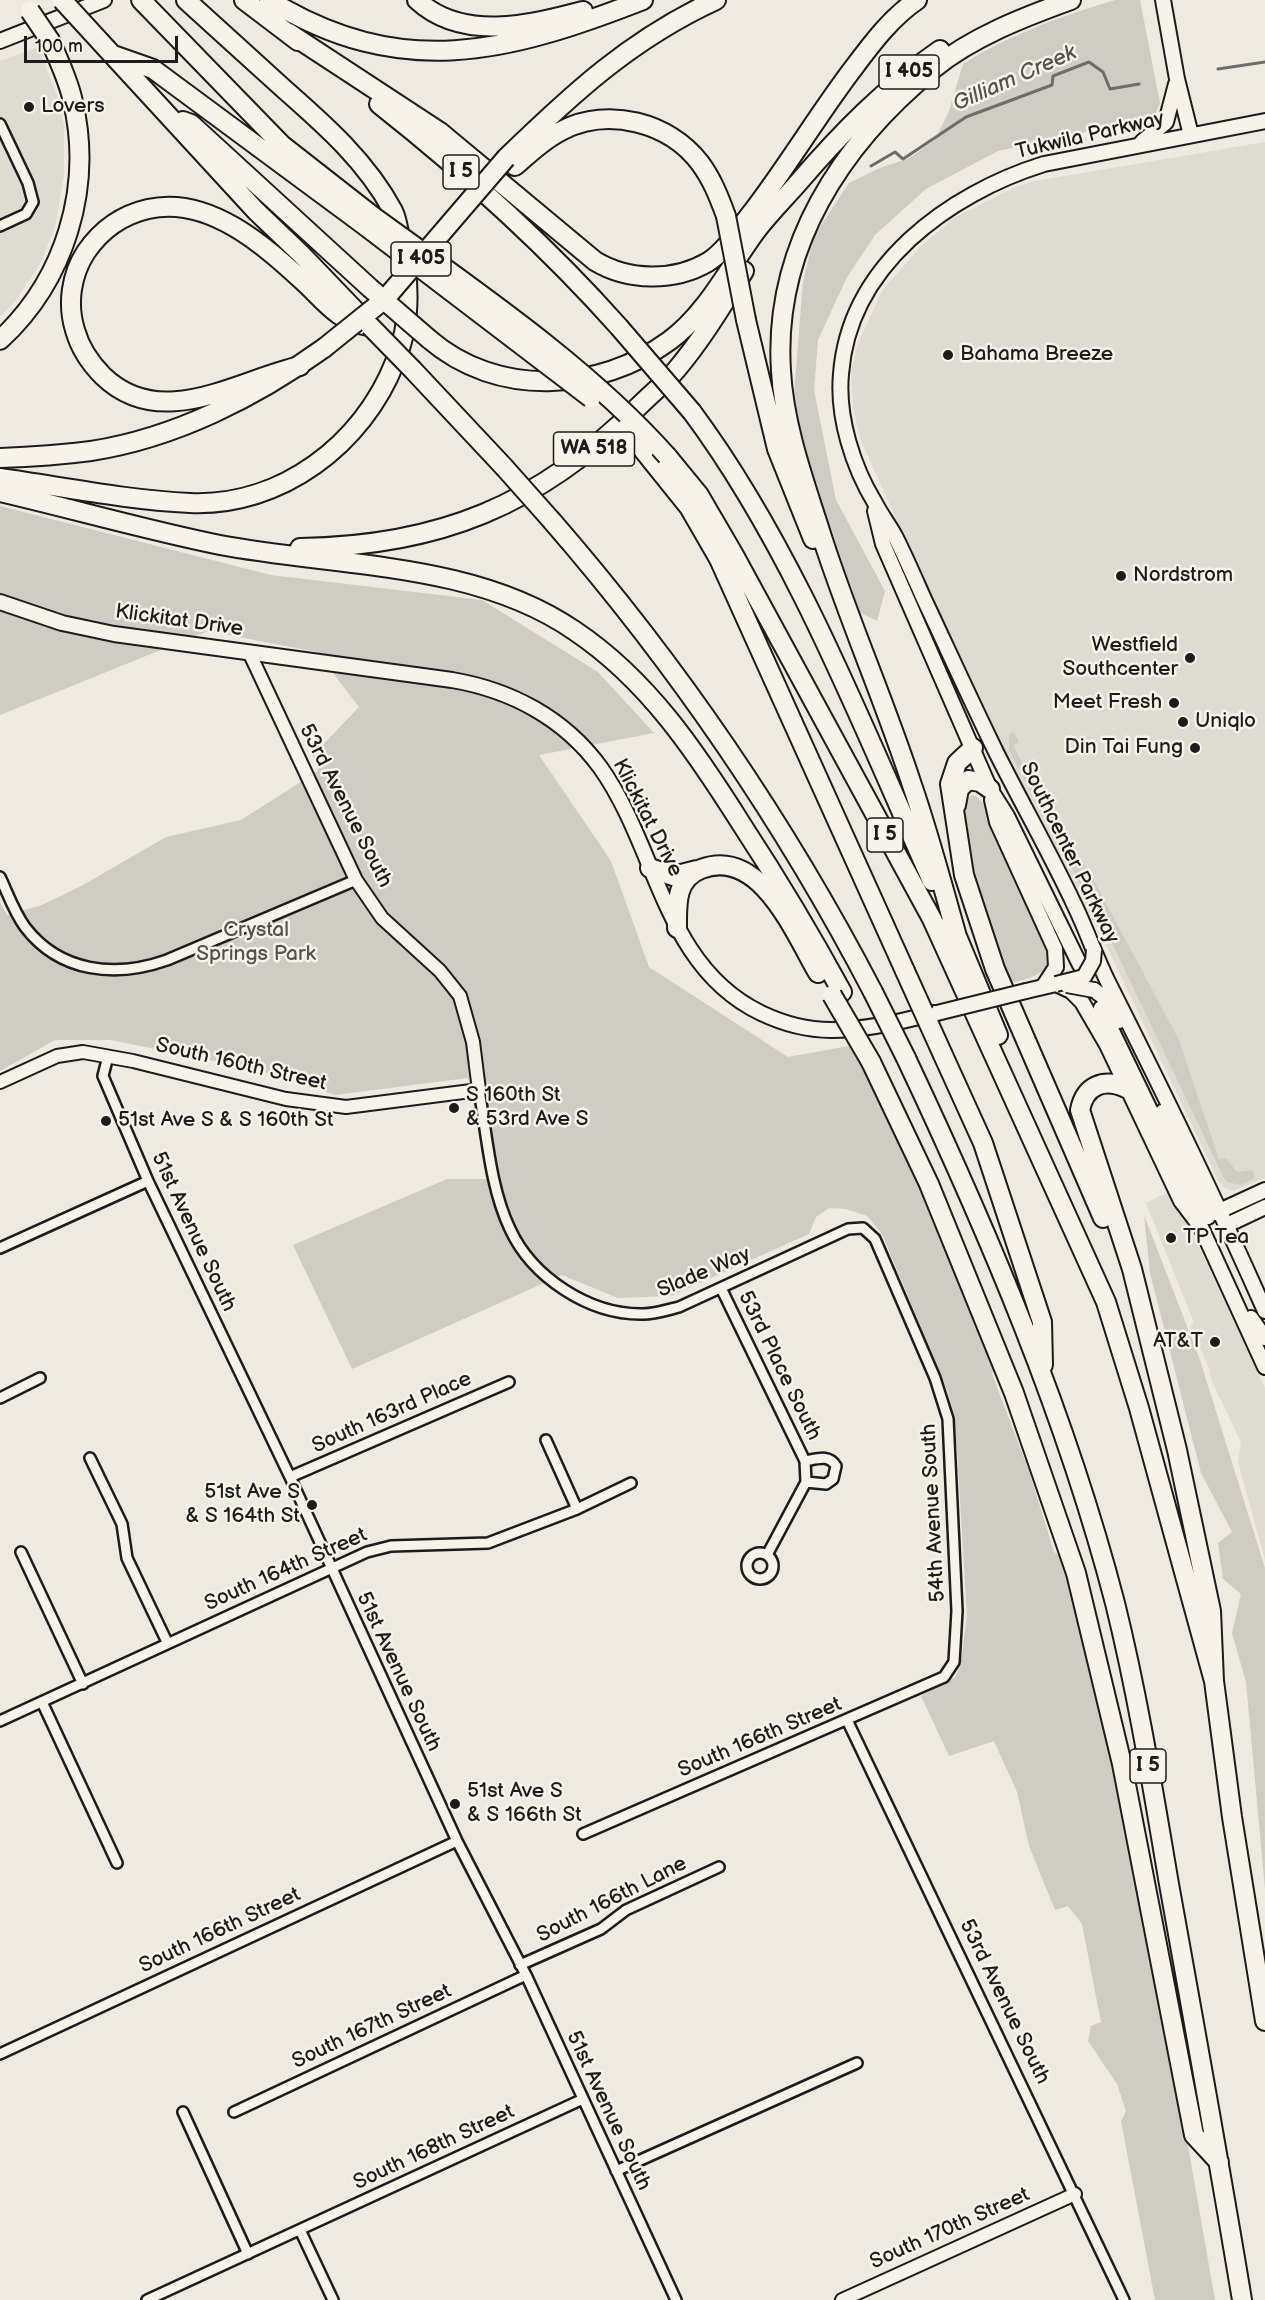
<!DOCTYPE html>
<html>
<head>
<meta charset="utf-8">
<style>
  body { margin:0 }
  #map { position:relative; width:1265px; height:2300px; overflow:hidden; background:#eeeae0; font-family:"Balsamiq Sans",sans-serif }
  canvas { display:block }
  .scale { position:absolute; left:24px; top:36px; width:154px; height:27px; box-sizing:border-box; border:3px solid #1c1c1c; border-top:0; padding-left:8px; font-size:18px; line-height:21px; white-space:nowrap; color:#1c1c1c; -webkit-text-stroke:4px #f7f3e8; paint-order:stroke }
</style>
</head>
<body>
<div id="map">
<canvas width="1265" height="2300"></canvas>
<div class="scale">100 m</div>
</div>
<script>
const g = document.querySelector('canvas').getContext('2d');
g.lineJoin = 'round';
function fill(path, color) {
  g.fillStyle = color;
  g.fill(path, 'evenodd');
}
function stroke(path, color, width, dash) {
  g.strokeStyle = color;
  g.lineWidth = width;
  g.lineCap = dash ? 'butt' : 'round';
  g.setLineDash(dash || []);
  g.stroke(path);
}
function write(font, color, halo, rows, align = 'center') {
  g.font = font + ' "Balsamiq Sans",sans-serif';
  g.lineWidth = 5;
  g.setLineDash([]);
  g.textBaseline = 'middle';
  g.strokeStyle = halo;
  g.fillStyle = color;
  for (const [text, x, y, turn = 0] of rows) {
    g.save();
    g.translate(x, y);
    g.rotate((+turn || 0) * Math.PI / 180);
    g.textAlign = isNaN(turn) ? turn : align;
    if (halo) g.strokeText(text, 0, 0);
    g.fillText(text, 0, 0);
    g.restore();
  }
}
const built = new Path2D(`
  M38,47L57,95L64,126V175L55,227L41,262L16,300L0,317V61Z
  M1265,142V1178L1233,1191L1225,1188L1219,1182L1107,947L1004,757L860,439L853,407L851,372L858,343L882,291L920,247L954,218L1015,187L1035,181Z
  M1172,1190L1265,1388V1560L1238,1462L1241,1442L1211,1380L1209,1368L1190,1326L1194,1323L1146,1203Z`);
const green = new Path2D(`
  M1115,0H1140L1160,103L1153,120L1141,125L1122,124L998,151L926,189L875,235L847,277L818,340L814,390L836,500L885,591L877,621L859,612L852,588L838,563L810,482L793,406L803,282L814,236L849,183L882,167L908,159L935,140L949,111L963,64C1011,34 1062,16 1115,0Z
  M0,506L271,575L482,600L598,672L654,733L539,755L611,861L649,967L788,1057L849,1046C910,1146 951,1260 994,1368L992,1374L1029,1471L1054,1552L1061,1556C1128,1800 1172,2051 1215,2300H1155L1121,2121L1126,2111L1117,2084L1088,2041L1091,2026L1101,2022L1082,1924L1068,1906L1055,1910L1029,1846L1017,1792L994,1741L949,1756L921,1696L955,1677L960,1667L967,1616L957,1449L953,1411L947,1390L882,1234L867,1216L846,1209L829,1208L816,1217L809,1234L671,1296L618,1298L562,1275L352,1369L293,1245L447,1179H488L468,1078L335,1095L258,1070L111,1040H55L0,1071V902L7,915L42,905L83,885L166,837L241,820L318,771L313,755L359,707L317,652L208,631L0,715Z
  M1014,732L1019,742L1013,745L1033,784L1093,879L1179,1040L1219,1159L1226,1158L1237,1172L1252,1170L1255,1178L1241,1185L1227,1182L1224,1178L1113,945L1009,750V734Z
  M971,795L976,796L983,803L1049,947C1053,974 1032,978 1010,983C998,954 950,817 971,795Z
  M1144,1215L1200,1360L1265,1568V1889L1246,1682L1232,1633L1241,1594L1223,1579L1218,1543L1232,1532L1201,1473L1150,1273Z`);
const stream = new Path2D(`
  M1218,69L1265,62
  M871,166L895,152L903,159L966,117L1052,85L1053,76L1089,62L1103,72L1110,89L1139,84`);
const minor = new Path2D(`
  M0,124L28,183L33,202L26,214L0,226
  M0,877C8,894 14,912 25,927C60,973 116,978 167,960L356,880
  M108,1056L103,1076L148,1181L290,1477L457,1841L526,1975L676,2300
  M479,1090C487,1135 490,1187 510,1229C532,1277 589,1315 643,1314C655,1314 667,1310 679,1307L848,1229L863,1228L875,1239L935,1378L948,1419L957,1611L954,1662L944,1677L583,1834
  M0,1248L148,1181
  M721,1288L805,1461L806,1482L767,1555
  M0,1398L40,1378
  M546,1440L577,1509
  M90,1458L122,1524L127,1558L167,1642
  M805,1461C817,1459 829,1454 836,1466L833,1479L826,1484L806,1482
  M290,1477L509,1382
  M21,1552L83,1684
  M747 1566a13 13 0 1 1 26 0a13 13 0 1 1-26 0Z
  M42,1702L117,1863
  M847,1720L1124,2300
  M0,1721L367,1552L391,1546L488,1543L577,1509L631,1483
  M520,1965L601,1929L626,1910L719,1867
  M0,2054L457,1841
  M183,2112L248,2254
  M234,2112L526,1975
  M616,2171L857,2063
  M300,2230L333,2300
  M147,2300L583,2099`);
const tertiary = new Path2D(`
  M0,1082L57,1056L83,1052L133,1061L286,1099L346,1107L479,1090L473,1042L460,996L440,971L382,918L356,880L249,652
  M842,2300L1075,2194`);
const secondary = new Path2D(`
  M1163,0L1177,79L1191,135
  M0,41L104,0
  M1265,121L1044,164C948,194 849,266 841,374C837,417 853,467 875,503C881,515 890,526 896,538C906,558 915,579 924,599C948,650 971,701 996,752C1021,802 1049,851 1073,902C1086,928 1095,956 1108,982C1163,1091 1216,1200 1265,1311
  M1142,142L1166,122L1176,84
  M875,511L883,544L990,789L1007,816L1080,965
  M0,602L62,623L114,634L452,680C511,690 564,718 600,767C658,848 663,966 761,1013C782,1023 808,1030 831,1030C866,1030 901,1022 934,1013
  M992,800L997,822L1055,949L1056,967L1043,987
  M1094,990L1105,998L1119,1021
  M1026,991L1056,984L1071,991L1082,1002L1107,1045L1181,1201L1197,1222
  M1101,1008L1191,1195L1201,1208
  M1162,1112L1199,1188L1208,1217
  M1215,1213L1265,1190
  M1195,1214L1265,1367
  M1227,1225L1265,1207
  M1251,1318L1265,1338`);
const motorway = new Path2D(`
  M141,0L282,145L374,217
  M244,0L298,41
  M269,0C401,81 507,53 643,0
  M417,0C462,42 530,25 583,11
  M289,33L440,132L595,261C628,281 674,282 708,262C727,250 739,228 753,211C789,164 819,113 855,66C873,42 892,17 917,0
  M107,49L256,211L301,254L370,326
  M113,55L153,69L368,228
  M379,104C465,172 546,245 619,327
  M183,121L191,124L370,288
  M506,158C572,94 631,39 716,0
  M515,166C530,153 545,139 563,130C608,107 669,122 700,163C712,179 719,197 726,216
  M746,320L777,449L813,539
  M429,339C497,398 599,392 669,341C706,314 729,268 756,231C769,214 784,199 798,183C841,133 885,88 940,50
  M0,340C65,280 93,188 73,102C69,81 59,62 51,42
  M300,366C236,381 161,432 103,376C90,363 80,348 75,330C67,304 71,275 86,252C101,230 122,215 148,209C209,195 265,246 306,284C327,304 338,321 368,326
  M413,370L504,467
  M692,412C794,549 862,725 932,881
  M644,451L689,507L719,559L905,971
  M667,456L699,495L734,555L932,919L1106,1302L1139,1408L1214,1681
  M0,458C30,457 61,455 91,451C175,438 256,397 324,348
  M0,478C63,487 127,500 190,503C281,507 363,444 395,362C412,322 410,279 400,237C398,229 397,219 393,211C367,162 325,125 284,89C251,59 219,30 186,0
  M0,492C73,509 146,530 220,545C336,567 474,561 575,631C648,680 696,752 742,825C778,880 811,935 842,992
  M552,521C677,665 785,823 873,992
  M300,548C439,546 539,505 638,407C651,394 666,382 677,369C703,338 723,304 744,271
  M973,748L957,763L950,784L964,875L995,969L1103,1218
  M956,805L959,789L968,780L980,782L990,789
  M650,868L673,876L697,870
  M951,922L998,1035
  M677,928C677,905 675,879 701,869C760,846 795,934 818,973
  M956,933C942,884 929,834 912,785C885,702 849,621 822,537C805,483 784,427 781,371C773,248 841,144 933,69C972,37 1024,17 1071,0
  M943,1055L983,1143L1042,1322L1043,1365
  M906,1058C989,1234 1066,1415 1115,1603C1138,1696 1153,1790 1169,1884C1194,2023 1219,2161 1242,2300
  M871,1062L929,1184L1014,1393L1076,1573L1122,1764L1194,2135L1219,2162
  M1126,1088C1104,1078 1085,1085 1080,1110L1132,1269L1177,1450L1211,1611L1214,1681L1232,1817L1265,2021`);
const secondaryBridge = new Path2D(`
  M1056,984L1084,977L1093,961L1094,950
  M1067,985L1094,990
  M937,1013L1026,991`);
const motorwayBridge = new Path2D(`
  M62,0L107,49
  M30,11L51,42
  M726,216L746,320
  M374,217C473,289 586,365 667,456
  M368,228L591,398
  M370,288L429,339
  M370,326L413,370
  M619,327L692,412
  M324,348L385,299L506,158
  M626,428L644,451
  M504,467L552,521
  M905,971L943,1055
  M873,992L906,1058
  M832,995L871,1062`);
const markers = [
  [29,107,6,"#1c1c1c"],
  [948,355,6,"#1c1c1c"],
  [1121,576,6,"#1c1c1c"],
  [1190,658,6,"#1c1c1c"],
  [1174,703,6,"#1c1c1c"],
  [1183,722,6,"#1c1c1c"],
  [1195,748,6,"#1c1c1c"],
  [454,1108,6,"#1c1c1c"],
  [106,1121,6,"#1c1c1c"],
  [1171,1238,6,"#1c1c1c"],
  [1215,1342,6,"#1c1c1c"],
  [312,1505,6,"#1c1c1c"],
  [455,1804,6,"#1c1c1c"]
];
const shields = [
  [909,72,60],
  [461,172,36],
  [421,259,60],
  [594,449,81],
  [885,835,36],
  [1148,1766,36]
];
const shieldNames = [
  ["I 405",909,72],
  ["I 5",461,172],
  ["I 405",421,259],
  ["WA 518",594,449],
  ["I 5",885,835],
  ["I 5",1148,1766]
];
const poiNames = [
  ["Lovers",41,107],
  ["Bahama Breeze",960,355],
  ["Nordstrom",1133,576],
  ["Westfield",1178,646,"right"],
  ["Southcenter",1178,670,"right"],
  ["Meet Fresh",1162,703,"right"],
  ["Uniqlo",1195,722],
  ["Din Tai Fung",1183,748,"right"],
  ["S 160th St",466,1096],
  ["& 53rd Ave S",466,1120],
  ["51st Ave S & S 160th St",118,1121],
  ["TP Tea",1183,1238],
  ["AT&T",1203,1342,"right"],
  ["51st Ave S",300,1493,"right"],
  ["& S 164th St",300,1517,"right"],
  ["51st Ave S",467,1792],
  ["& S 166th St",467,1816]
];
const streetNames = [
  ["Tukwila Parkway",1090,136,-13],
  ["Klickitat Drive",179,621,8],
  ["53rd Avenue South",345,806,63],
  ["Klickitat Drive",647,818,63],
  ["Southcenter Parkway",1069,853,64],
  ["South 160th Street",241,1065,13],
  ["51st Avenue South",193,1232,65],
  ["Slade Way",704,1273,-23],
  ["53rd Place South",779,1366,64],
  ["South 163rd Place",392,1413,-24],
  ["54th Avenue South",934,1513,-93],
  ["South 164th Street",286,1570,-24],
  ["51st Avenue South",398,1672,65],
  ["South 166th Street",760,1738,-23],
  ["South 166th Lane",612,1900,-27],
  ["South 166th Street",220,1931,-25],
  ["53rd Avenue South",1004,2002,64],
  ["South 167th Street",372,2027,-25],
  ["51st Avenue South",608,2111,65],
  ["South 168th Street",434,2148,-25],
  ["South 170th Street",950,2229,-24]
];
const parkNames = [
  ["Crystal",256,931],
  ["Springs Park",256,955]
];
const waterNames = [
  ["Gilliam Creek",1015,79,-24]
];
fill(built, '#dedbd1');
fill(green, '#cfccc3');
stroke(stream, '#6f6d69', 3);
stroke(minor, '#1c1c1c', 14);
stroke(tertiary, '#1c1c1c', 16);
stroke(secondary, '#1c1c1c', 18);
stroke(motorway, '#1c1c1c', 22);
stroke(minor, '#f7f3e8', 9);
stroke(tertiary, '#f7f3e8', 12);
stroke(secondary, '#f7f3e8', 14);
stroke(motorway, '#f7f3e8', 18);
stroke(secondaryBridge, '#1c1c1c', 18, []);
stroke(motorwayBridge, '#1c1c1c', 22, []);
stroke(secondaryBridge, '#f7f3e8', 14);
stroke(motorwayBridge, '#f7f3e8', 18);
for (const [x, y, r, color] of markers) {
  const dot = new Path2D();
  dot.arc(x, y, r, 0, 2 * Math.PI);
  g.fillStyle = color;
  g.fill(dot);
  stroke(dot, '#f7f3e8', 2);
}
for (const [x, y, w] of shields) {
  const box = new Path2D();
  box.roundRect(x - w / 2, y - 17, w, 34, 4.5);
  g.fillStyle = '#f7f3e8';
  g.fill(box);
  stroke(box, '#1c1c1c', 1.5);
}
write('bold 20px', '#1c1c1c', null, shieldNames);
write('21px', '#1c1c1c', '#f7f3e8', poiNames, 'left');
write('21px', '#1c1c1c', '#f7f3e8', streetNames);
write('21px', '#52514e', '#f7f3e8', parkNames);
write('italic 22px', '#535250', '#f7f3e8', waterNames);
</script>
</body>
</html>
